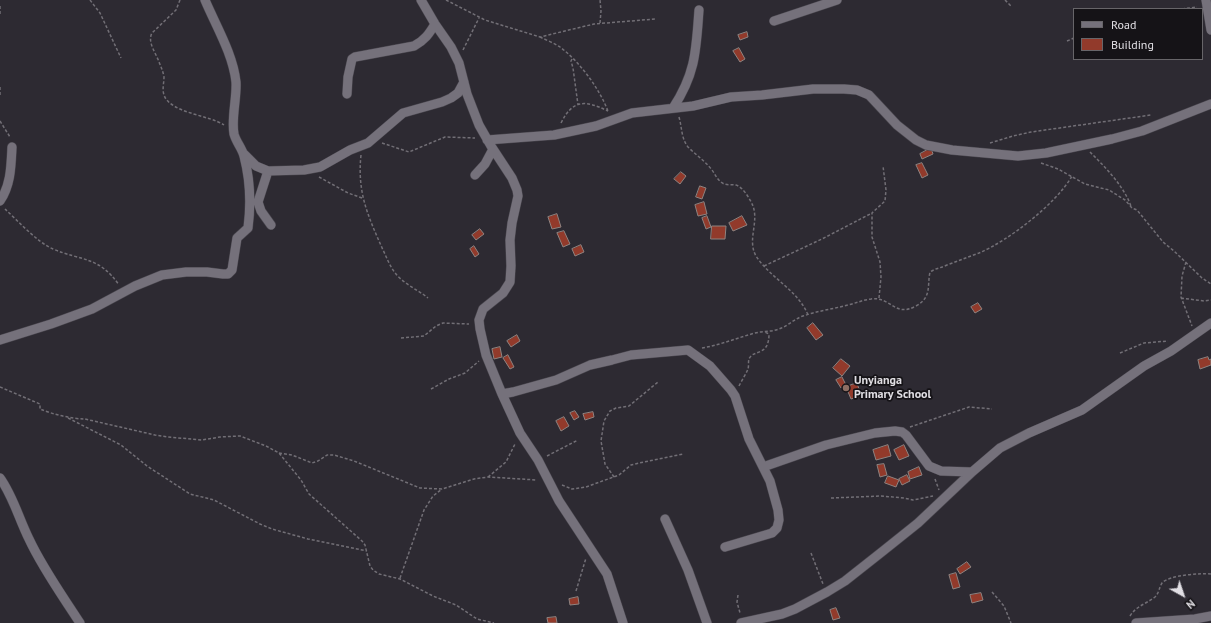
<!DOCTYPE html>
<html>
<head>
<meta charset="utf-8">
<style>
  body { margin:0 }
  #map { position:relative; width:1211px; height:623px; overflow:hidden; background:#2d2a32; font-family:"PT Sans",sans-serif }
  canvas { display:block }
  .legend { position:absolute; left:1073px; top:8px; width:130px; height:52px; box-sizing:border-box; background:#151317; border:1px solid #676569; margin:0; padding:5px 7px; list-style:none; font-size:12px; color:#e1dfe4 }
  .legend li { display:flex; align-items:center; gap:8px; height:20px }
  .legend b { width:20px; border:1px solid #676569 }
  .north { position:absolute; left:1163px; top:575px; width:40px; height:40px; -webkit-text-stroke:3px #151317; paint-order:stroke; rotate:140deg; font-size:11px; font-weight:700; line-height:16px; text-align:center; color:#e1dfe4 }
  .north::after { content:''; display:block; margin:auto; width:14px; height:18px; background:#e1dfe4; clip-path:polygon(50% 0,100% 100%,50% 72%,0 100%) }
</style>
</head>
<body>
<div id="map">
<canvas width="1211" height="623"></canvas>
<ul class="legend">
<li><b style="height:5px;background:#75717b"></b>Road</li>
<li><b style="height:11px;background:#923a2b"></b>Building</li>
</ul>
<div class="north">N</div>
</div>
<script>
const g = document.querySelector('canvas').getContext('2d');
g.lineJoin = 'round';
function fill(path, color) {
  g.fillStyle = color;
  g.fill(path, 'evenodd');
}
function stroke(path, color, width, dash) {
  g.strokeStyle = color;
  g.lineWidth = width;
  g.lineCap = dash ? 'butt' : 'round';
  g.setLineDash(dash || []);
  g.stroke(path);
}
function write(font, color, halo, rows, align = 'center') {
  g.font = font + ' "PT Sans",sans-serif';
  g.lineWidth = 3.5;
  g.setLineDash([]);
  g.textBaseline = 'middle';
  g.strokeStyle = halo;
  g.fillStyle = color;
  for (const [text, x, y, turn = 0] of rows) {
    g.save();
    g.translate(x, y);
    g.rotate((+turn || 0) * Math.PI / 180);
    g.textAlign = isNaN(turn) ? turn : align;
    if (halo) g.strokeText(text, 0, 0);
    g.fillText(text, 0, 0);
    g.restore();
  }
}
const building = new Path2D(`
  M747,32L748,37L740,40L738,35Z
  M739,48L745,59L740,62L733,51Z
  M931,148L933,154L922,159L920,154Z
  M922,163L928,175L922,178L916,165Z
  M681,172L686,176L680,184L674,179Z
  M700,186L706,188L702,199L696,197Z
  M704,202L707,214L698,216L695,205Z
  M557,214L561,227L552,229L548,217Z
  M707,216L711,227L706,229L702,218Z
  M742,216L747,225L733,231L729,223Z
  M712,226H726L725,239H711Z
  M480,229L484,234L476,240L472,235Z
  M564,231L570,244L563,247L557,233Z
  M581,245L584,252L575,256L572,249Z
  M474,246L479,254L475,257L470,249Z
  M978,303L982,309L975,313L971,307Z
  M813,323L823,335L816,340L807,328Z
  M517,335L520,341L511,347L507,341Z
  M500,347L502,357L494,359L492,349Z
  M508,355L514,367L510,369L503,358Z
  M1208,357L1209,360L1211,359V365L1200,369L1198,360Z
  M841,359L850,366L842,376L833,368Z
  M842,377L846,385L841,388L836,380Z
  M857,383L861,395L851,399L846,387Z
  M575,411L579,417L574,420L570,413Z
  M593,412L594,417L585,420L583,414Z
  M564,417L569,426L561,431L556,421Z
  M888,445L891,456L876,460L873,450Z
  M904,445L909,456L899,460L894,450Z
  M884,464L887,475L880,477L877,465Z
  M919,467L922,475L910,479L908,472Z
  M907,475L910,481L902,485L899,479Z
  M888,476L899,480L896,487L885,483Z
  M967,562L971,567L960,574L957,569Z
  M956,573L960,587L953,589L949,575Z
  M981,593L983,600L972,603L970,595Z
  M578,597L579,604L570,605L569,599Z
  M836,608L840,618L833,620L830,610Z
  M556,617L557,623H548L547,618Z`);
const path = new Path2D(`
  M90,0L100,13L121,58
  M180,0L176,10L152,33C147,42 156,53 159,62C161,67 163,71 164,77C164,83 162,89 164,95C170,113 209,115 224,125
  M446,0L485,20L540,37L594,24L655,19
  M1005,0L1011,6
  M0,6V15
  M1182,9L1197,7
  M600,23L601,11L600,0
  M540,37C546,40 554,43 560,47C580,62 599,88 608,111
  M1067,41L1074,38
  M463,50L479,18
  M572,59L571,61L573,68L578,105
  M0,87V96
  M679,117C682,127 681,138 688,147C696,155 705,161 712,170C715,174 717,179 721,182C725,186 731,184 736,185C743,187 750,199 753,206C759,223 747,240 756,256C770,278 798,290 808,315
  M0,121L10,137
  M561,123C573,99 585,100 608,111
  M382,143L409,152L445,137L475,138
  M990,143L1013,136L1031,132L1151,115
  M1090,152C1106,168 1123,185 1131,206
  M361,155C357,193 368,216 383,250C387,258 390,267 396,274C404,284 418,290 428,298
  M1041,163L1058,169L1085,184L1109,190L1125,200L1132,208L1137,210L1163,242L1174,251L1202,278L1211,284
  M319,177L348,193L362,198
  M5,209C18,221 37,242 53,249C81,261 99,256 119,285
  M1186,262L1182,276L1181,297L1192,326
  M764,266L822,239L872,213
  M879,298L881,277L880,262L872,237V213L885,201L886,190L883,166
  M1181,298L1204,301L1211,300
  M401,338L424,336L436,326L443,323L469,324
  M702,348C720,345 737,338 755,333C763,331 771,332 779,329C788,326 794,319 803,316C817,311 833,309 848,305C856,303 863,300 871,299C891,296 894,318 916,306C932,297 927,286 930,272C936,268 941,268 947,265C958,261 968,257 979,253C1008,241 1056,204 1072,176
  M1120,353L1144,343L1168,341
  M739,386C742,380 746,374 748,369C749,366 748,362 749,359C753,349 769,357 769,334L765,332
  M0,387L40,404V409C52,414 72,419 85,419L155,435L168,437L202,440L220,437L240,436L266,446L279,453L301,480L309,494L362,541L365,545L370,566L373,570L379,574L400,579L433,596L456,605L477,619L494,623
  M431,389L449,379L465,373L479,361
  M68,418L121,445L147,466L190,494L214,500L260,524L272,529L308,539L367,551
  M910,427L969,407L992,409
  M279,453L292,455L312,463L318,461L327,455H334L354,461L420,488L442,489L474,479L488,477L537,480
  M547,456L578,440
  M488,477L506,462L515,444
  M614,477L605,464L601,441L604,421L610,411L616,408L629,406L658,382
  M935,479L939,490
  M562,485L572,489L586,487L619,475L631,465L639,463L683,454
  M831,498L881,496L904,498L913,500L933,496
  M811,553L823,584
  M400,578L424,510L433,496L442,489
  M576,591L586,558
  M992,592L1004,606L1011,623
  M738,595L737,602L740,613
  M1130,616C1136,606 1146,604 1155,597C1159,593 1159,588 1162,583C1169,575 1201,573 1211,574`);
const minor = new Path2D(`
  M421,0L435,24L451,47L459,63L467,94L479,125L491,146L512,178L517,190L518,196L512,223L510,240L511,266L510,282L503,293L483,309L479,320L480,329L486,355L502,394L520,433L538,460L559,501L607,574L623,623
  M1206,0L1211,30
  M774,21L837,0
  M347,94L348,77L352,59L355,57L414,46C425,40 429,34 435,24
  M673,108C696,73 696,50 699,10
  M487,140L554,135L596,126L632,113L693,106L731,97L762,95L813,89H844L857,90L869,95L897,125L916,140L926,145L952,150L1018,156L1046,153L1112,139L1142,131L1211,104
  M244,154L256,166L268,171L304,170L320,167L350,150L368,143L403,113L442,102L451,98L458,93L464,82
  M268,171L258,202L261,211L271,225
  M475,175L485,164L493,149
  M0,201C11,185 11,166 12,147
  M0,340L51,324L92,309L135,286L162,275L186,272H207L223,274H228L232,270L237,238L248,228C251,205 250,179 244,156C242,148 236,142 234,134C231,119 237,98 236,82C233,54 216,26 205,0
  M502,394L513,392L556,380L590,365L612,360L631,355L688,350L710,366L731,390L735,396L749,439L770,481L778,510L779,520L777,528L772,533L725,547
  M763,467L826,445L875,433L895,431L902,432L906,435L929,466L941,471L972,472
  M0,478C13,496 19,519 29,539C43,569 62,595 80,623
  M665,519L688,570L707,623
  M741,623L782,614L795,609L827,592L845,581L883,551L918,523L972,472L1000,448L1029,433L1082,410L1144,366L1171,351L1211,323
  M1136,623L1195,619L1211,616`);
const markers = [
  [846,388,4,"#8d6e63"]
];
const poiNames = [
  ["Unyianga",854,381],
  ["Primary School",854,395]
];
fill(building, '#923a2b');
stroke(building, '#8f8380', 1);
stroke(minor, '#4a474f', 10);
stroke(path, '#726f76', 1.5, [3, 2]);
stroke(minor, '#75717b', 9);
for (const [x, y, r, color] of markers) {
  const dot = new Path2D();
  dot.arc(x, y, r, 0, 2 * Math.PI);
  g.fillStyle = color;
  g.fill(dot);
  stroke(dot, '#151317', 1.5);
}
write('bold 12px', '#e1dfe4', '#151317', poiNames, 'left');
</script>
</body>
</html>
